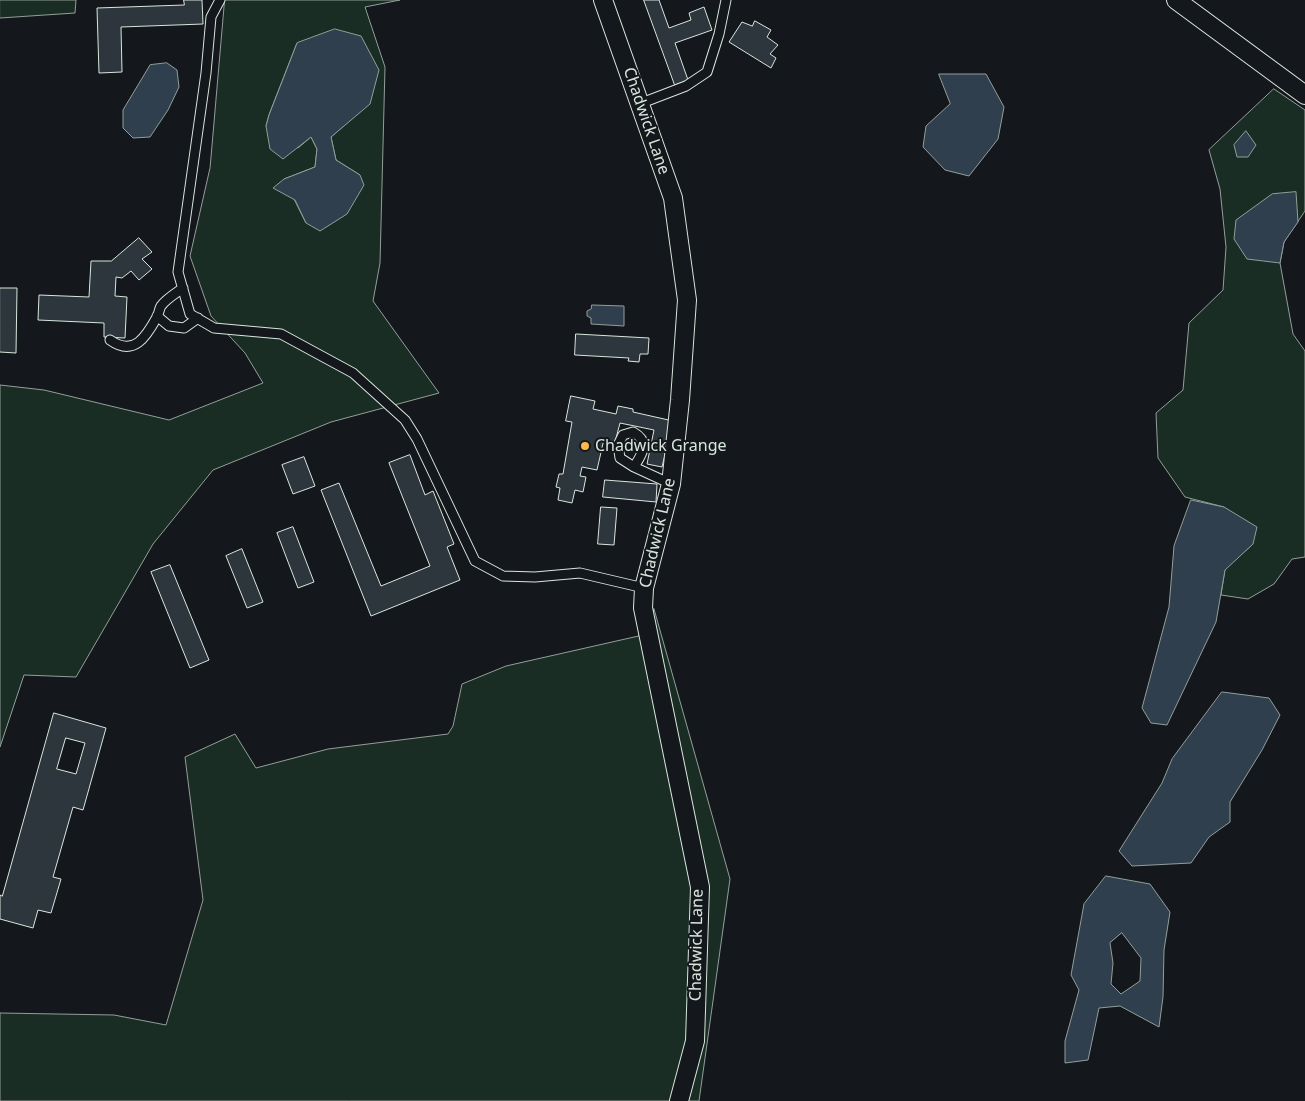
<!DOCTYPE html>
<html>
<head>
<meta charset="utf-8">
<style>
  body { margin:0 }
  canvas { display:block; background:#14181c }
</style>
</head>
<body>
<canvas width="1305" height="1101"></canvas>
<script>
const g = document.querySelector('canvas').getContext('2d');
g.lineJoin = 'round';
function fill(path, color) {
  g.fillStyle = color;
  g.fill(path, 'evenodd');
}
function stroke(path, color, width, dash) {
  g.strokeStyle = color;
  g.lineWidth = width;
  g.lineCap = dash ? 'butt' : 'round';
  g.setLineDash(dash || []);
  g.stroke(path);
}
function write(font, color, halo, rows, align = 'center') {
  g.font = font + ' "Noto Sans",sans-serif';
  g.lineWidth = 4;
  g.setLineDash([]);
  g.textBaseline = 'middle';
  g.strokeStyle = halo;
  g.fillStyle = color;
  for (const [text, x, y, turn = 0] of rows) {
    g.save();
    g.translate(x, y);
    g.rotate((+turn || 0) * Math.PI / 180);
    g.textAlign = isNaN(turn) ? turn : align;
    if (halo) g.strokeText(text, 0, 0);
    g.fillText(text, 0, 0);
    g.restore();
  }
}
const green = new Path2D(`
  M0,0H76L75,13L0,18Z
  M225,0H400L365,7L385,67L380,263L373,301L439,393L331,422L213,470L153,544L76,677L24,675L0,747V385L44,390L169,420L263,383L245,353L211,316L190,256L210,168ZM297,44L370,103L331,137L336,160L360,175L306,223L284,179L315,167L317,149L311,137L298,148L266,126L269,115Z
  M1274,89L1305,110V211L1284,242L1280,263L1293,334L1305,351V557L1292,559L1274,584L1248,599L1221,595L1225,569L1253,544L1224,507L1185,497L1158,458L1156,413L1183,390L1189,323L1223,290L1226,247L1220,189L1209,150Z
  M654,609L730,879L699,1101H0V1013L114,1015L166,1025L203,900L185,757L235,734L256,768L328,749L448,734L453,726L462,684L506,666L643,635Z`);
const water = new Path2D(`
  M335,29L361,36L379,70L370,104L331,137L336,160L360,175L364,185L347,214L320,231L306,223L295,200L273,188L284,179L315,167L317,149L311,137L283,159L270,149L266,126L269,115L297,43Z
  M167,63L177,70L179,87L168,110L150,137L133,138L123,128V110L150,65Z
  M939,74H986L1004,107L998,139L969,176L945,170L923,147L926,126L950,104Z
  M1246,131L1256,145L1248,157H1237L1234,145Z
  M1296,192L1298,222L1284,242L1280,263L1247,259L1234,239L1236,220L1272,194Z
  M592,305L624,306V326L591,324V318L587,316V311L591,309Z
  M1191,500L1224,507L1257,527L1253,544L1225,570L1216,622L1167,725L1151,723L1142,708L1169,607L1174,546Z
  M1222,692L1269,698L1280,715L1262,750L1230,802V822L1209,837L1191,863L1132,866L1119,851L1162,783L1172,759Z
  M1106,876L1150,884L1170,912L1164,950L1163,997L1159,1027L1120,1006L1099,1008L1088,1060L1065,1063V1041L1079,990L1071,975L1084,904ZM1122,933L1141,958L1140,981L1121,994L1111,984L1113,963L1110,943Z`);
const building = new Path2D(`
  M184,0H202L203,24L121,27L122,72L99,73L97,8L184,5Z
  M644,0H659L669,28L691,20L689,13L704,7L712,30L675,43L688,80L675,85Z
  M755,21L771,30L767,37L778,45L770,54L776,58L771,68L729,42L742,22L752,26Z
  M139,238L152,252L142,259L152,269L139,280L131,271L122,278L116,277L115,296L127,297L125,338L104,337V323L38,320L39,295L89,297L91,261H111Z
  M0,288H17L16,353L0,352Z
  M576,334L649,338L648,354H640L639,362L628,361L629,358L575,355Z
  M571,396L595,401L593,409L616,414L618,406L633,409V412L673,421L662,467L647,464L654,430L620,423L615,442L604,439L597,470L582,467L580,476L586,477L583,492L575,490L572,503L558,500L560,488L556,487L559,474H563L572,422L566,421Z
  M410,455L425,495L433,491L454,544L447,547L460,580L371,616L321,490L339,483L381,586L430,566L389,463Z
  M304,457L315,486L293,494L282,465Z
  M605,480L657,484L656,502L603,497Z
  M601,507L617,508L614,545L598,544Z
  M293,527L314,582L298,588L277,533Z
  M242,549L263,602L247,608L226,556Z
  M170,565L209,660L190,668L151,572Z
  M54,713L106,728L83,810L73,807L53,877L61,879L51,913L38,910L33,928L0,919V895L2,896ZM66,738L85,743L76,774L57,769Z`);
const lane = new Path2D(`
  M220,0L211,17L206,73L178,272L190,314L214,328L281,334L353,373L405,420L417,439L475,561L503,576L535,577L580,573L644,588
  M639,104L686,86L707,72L719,34L726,0
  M157,316L169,326L184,328L198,318
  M110,340C134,357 146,337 157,317C159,314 159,309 161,306C166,299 176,293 183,288
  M634,467C642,454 651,442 633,432L623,435L618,445L620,458L634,467L671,484`);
const street = new Path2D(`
  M603,0L673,198L687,300L680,400L671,484L644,588L643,608L700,887L695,1041L679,1101
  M1176,0L1305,95`);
const markers = [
  [585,446,5,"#ffb74d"]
];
const streetNames = [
  ["Chadwick Lane",646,121,71],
  ["Chadwick Lane",658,533,-77],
  ["Chadwick Lane",697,945,-89]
];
const poiNames = [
  ["Chadwick Grange",595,446]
];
fill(green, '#1a2d24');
stroke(green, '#939e99', 1);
fill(water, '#2f3f4d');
stroke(water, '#939e99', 1);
fill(building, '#2c363c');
stroke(building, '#d8e6dc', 1);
stroke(lane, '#d8e6dc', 11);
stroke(street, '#d8e6dc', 20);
stroke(lane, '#14181c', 9);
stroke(street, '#14181c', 18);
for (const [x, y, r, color] of markers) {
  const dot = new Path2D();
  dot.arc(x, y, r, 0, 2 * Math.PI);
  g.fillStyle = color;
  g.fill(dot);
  stroke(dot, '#14181c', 2);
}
write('16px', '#d8e6dc', '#14181c', streetNames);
write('16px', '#d8e6dc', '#14181c', poiNames, 'left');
</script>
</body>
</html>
